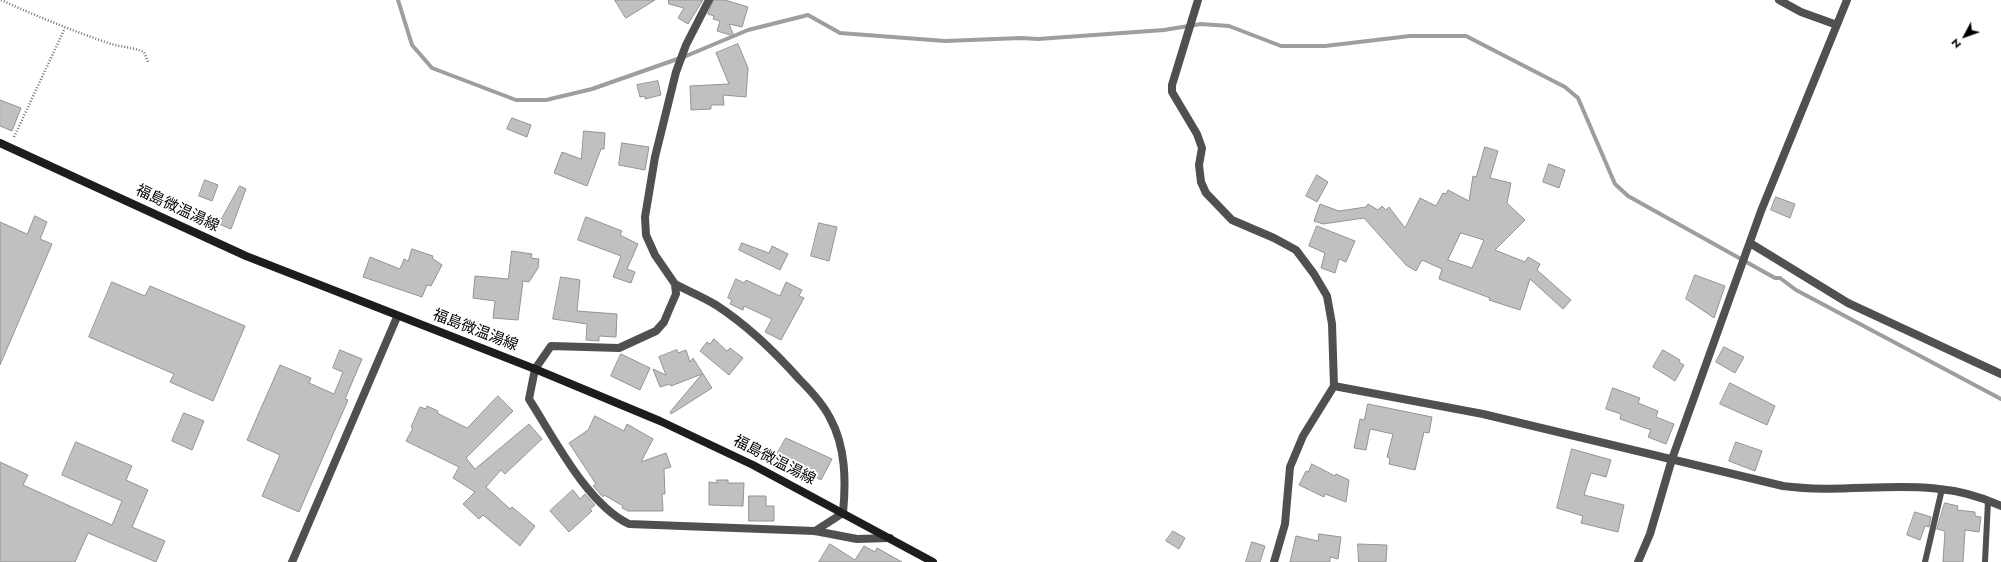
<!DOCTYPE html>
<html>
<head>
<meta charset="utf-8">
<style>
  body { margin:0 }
  #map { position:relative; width:2001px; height:562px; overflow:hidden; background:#fff; font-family:Jost,sans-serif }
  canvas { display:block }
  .north { position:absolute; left:1945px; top:16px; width:40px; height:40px; -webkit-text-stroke:3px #fff; paint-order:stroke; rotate:229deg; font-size:11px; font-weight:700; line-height:16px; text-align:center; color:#000 }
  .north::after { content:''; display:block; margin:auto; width:14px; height:18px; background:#000; clip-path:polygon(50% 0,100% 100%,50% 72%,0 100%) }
</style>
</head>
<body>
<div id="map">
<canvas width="2001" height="562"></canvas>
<div class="north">N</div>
</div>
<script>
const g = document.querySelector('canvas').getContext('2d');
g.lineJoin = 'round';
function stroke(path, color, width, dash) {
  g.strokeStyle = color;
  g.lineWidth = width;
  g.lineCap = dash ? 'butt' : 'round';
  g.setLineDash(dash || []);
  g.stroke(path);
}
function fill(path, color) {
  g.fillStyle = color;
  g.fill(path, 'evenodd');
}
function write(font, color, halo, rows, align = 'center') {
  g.font = font + ' Jost,"Noto Sans JP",sans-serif';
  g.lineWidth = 4;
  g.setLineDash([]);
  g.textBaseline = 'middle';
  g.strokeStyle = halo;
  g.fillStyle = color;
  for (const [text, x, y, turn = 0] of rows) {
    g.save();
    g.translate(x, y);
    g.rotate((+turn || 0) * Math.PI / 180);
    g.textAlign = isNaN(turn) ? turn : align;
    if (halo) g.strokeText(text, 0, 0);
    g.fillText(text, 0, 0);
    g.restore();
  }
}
const stream = new Path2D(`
  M398,0L412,45L432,68L516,100H546L592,89L686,56L748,30L808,15L840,33L945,41L1021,38L1038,39L1164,30L1201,24L1229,26L1281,46H1325L1410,36H1466L1565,87L1578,98L1615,184L1628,196L1775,278H1780L1796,290L2001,399`);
const building = new Path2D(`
  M615,0H655L626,18Z
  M669,0H703L688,24L678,18L684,8L669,4Z
  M714,0H725L748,7L742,27L729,24L734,36L717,31L720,21L713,19L714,16L708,14Z
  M738,44L748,68L746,97L723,95L724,105H711V109L691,110L690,86L729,84L716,53Z
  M658,81L661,95L645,99V96L640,97L637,85Z
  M0,100L21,108L12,131L0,126Z
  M512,118L531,125L527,137L507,129Z
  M584,131L605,133L604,149H601L587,186L554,173L562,152L581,159Z
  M622,143L649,147L645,170L619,165Z
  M1485,147L1498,151L1490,178L1511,183L1507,203L1525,220L1495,250L1525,262L1528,257L1540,264L1537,270L1571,300L1563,309L1530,279L1520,310L1489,300L1490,298L1439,279L1442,269L1422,260L1416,271L1406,265L1364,218L1323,224L1314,221L1320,204L1339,211L1366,207L1368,204L1378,210L1382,206L1386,210L1389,207L1405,228L1420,198L1436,206L1443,193L1446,194L1448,190L1469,201L1473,176L1476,177ZM1461,233L1484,240L1472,268L1448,260Z
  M1549,164L1565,170L1559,188L1543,182Z
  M1317,175L1328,182L1317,202L1306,196Z
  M205,180L218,185L212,201L199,196Z
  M240,186L246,189L231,229L219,224Z
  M1776,197L1795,204L1790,218L1771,210Z
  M35,216L47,222L40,239L52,244L0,365V222L27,234Z
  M586,217L622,231L620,235L638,244L627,269L635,272L631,283L613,277L621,256L578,240Z
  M819,223L837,227L829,261L811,256Z
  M1317,226L1355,241L1346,262L1339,259L1335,273L1321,268L1325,253L1309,246Z
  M742,243L769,253L772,246L788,254L780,270L739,250Z
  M412,249L433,256L432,258L442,265L431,286L427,285L422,297L363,277L370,257L400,269L404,259L408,261Z
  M512,251L532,254L531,258L539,259L538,268L529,282L523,281L518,320L493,318L495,301L473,298L475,276L508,279Z
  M1695,275L1725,286L1714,318L1686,299Z
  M561,277L580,280L577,311L617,314L616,337L599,336V341L586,340L587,324L553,319Z
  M736,279L744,283L746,280L780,296L786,282L802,290L799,296L804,298L781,340L765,332L772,319L744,306L743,310L730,304L732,300L728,298Z
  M112,282L145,296L150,286L245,326L213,401L170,382L174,374L89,337Z
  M714,339L727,351L730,348L743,358L729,375L700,351L707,342L710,344Z
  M1724,347L1744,357L1735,373L1716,362Z
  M340,350L362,359L345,399L348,400L299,512L262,496L280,455L247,440L280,365L311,378L309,383L334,394L343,372L333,368Z
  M677,350L678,353L686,350L690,362L693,358L712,388L671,414L670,412L702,374L671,386L670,384L660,387L653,369L666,375L659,357Z
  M1663,350L1680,360L1679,362L1684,365L1675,381L1653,367Z
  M621,354L650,368L640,390L611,376Z
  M1730,383L1775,406L1767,425L1720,404Z
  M1613,388L1640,398L1638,403L1658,411L1656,417L1674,424L1666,444L1648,437L1651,430L1620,419L1621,414L1606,409Z
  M498,396L513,411L466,458L475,469L529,424L542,439L505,474L501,470L486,487L510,509L512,507L535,526L520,546L483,515L479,519L463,504L475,492L453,478L459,467L406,441L413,428L411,427L420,407L426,409L427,406L438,411L437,413L467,428Z
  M1368,404L1432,417L1429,433L1424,432L1415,470L1389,464L1390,458L1387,457L1393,434L1370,429L1366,450L1354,448L1360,419L1364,420Z
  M184,413L204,421L192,450L172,441Z
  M595,416L624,431L627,424L653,439L641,462L666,453L671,467L664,469L665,494H662L663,511H628L622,508L623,506L604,495L603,497L593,486L596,484L569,443L588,430Z
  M786,438L832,459L821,480L776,456Z
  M76,442L132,466L126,480L148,490L132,527L165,541L156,562L88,533L75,562H0V462L28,475L23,485L112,525L122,501L62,475Z
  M1736,442L1762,451L1755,471L1729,461Z
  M1572,449L1611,460L1606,477L1591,473L1584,495L1624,505L1618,532L1581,523L1583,516L1557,508Z
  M1312,464L1335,476L1336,474L1349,480L1346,502L1325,494L1324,497L1299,485L1306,471L1308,472Z
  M717,480H728V483H744L743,506L709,505V482L717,483Z
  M573,490L580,499L585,494L595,505L590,509L592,511L569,532L550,511Z
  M749,496H766V506H774V521H749Z
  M1945,503L1958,506L1957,510L1975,512V516L1981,517L1979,532L1965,530L1963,562H1943L1945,531L1937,529Z
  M1915,512L1931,517L1929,527L1925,526L1920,540L1907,535Z
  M1173,531L1185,538L1179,549L1166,541Z
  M1319,534L1341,537L1338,559L1330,557V562H1290L1296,536L1318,541Z
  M1252,542L1265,546L1260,562H1246Z
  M830,544L855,560L864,546L875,552L877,548L902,562H819Z
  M1358,544L1387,545L1386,562H1359Z`);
const path = new Path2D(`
  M1,0C36,16 71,30 108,43C120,47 132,47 144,52L148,62
  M14,137L65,28`);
const lane = new Path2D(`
  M1925,562L1942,489
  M1985,562L1988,501`);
const street = new Path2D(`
  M709,0L686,45L676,72L655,157L645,217L646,235L655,255L675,284L676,294L669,310L664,322L656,331L619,348L551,346L535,369L529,399C554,438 587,504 629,524L815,531L857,539L890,538
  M1198,0L1172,85V92L1197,134L1202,148L1199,165L1201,182L1206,193L1232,220L1274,238L1296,250L1314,274L1327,296L1332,324L1334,386L1303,436L1290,467L1285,524L1274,562
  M1779,0L1801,12L1837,25
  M1750,243L1848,303L2001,374
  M675,284C688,291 703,297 716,305C747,325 775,352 800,380C811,391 823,404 830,418C846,447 846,482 843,513L815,531
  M1334,386L1483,414L1783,486C1857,496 1930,472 2001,506
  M292,562L397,317
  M1638,562L1650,534L1672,459L1761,211L1847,0`);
const secondary = new Path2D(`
  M0,143L246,256L535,369L660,421L753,465L933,562`);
const streetNames = [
  ["福島微温湯線",177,209,25],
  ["福島微温湯線",475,331,21],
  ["福島微温湯線",774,461,27]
];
stroke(stream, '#9e9e9e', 4);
fill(building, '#c0c0c0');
stroke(building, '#949494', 1);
stroke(path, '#727272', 2.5, [1, 2]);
stroke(lane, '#505050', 6);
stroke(street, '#505050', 8);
stroke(secondary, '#1d1d1d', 8);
write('15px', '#000', '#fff', streetNames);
</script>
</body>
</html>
